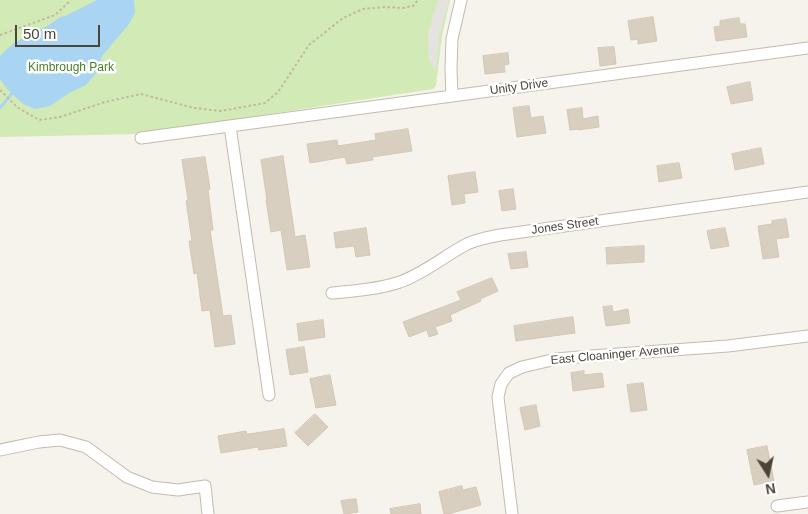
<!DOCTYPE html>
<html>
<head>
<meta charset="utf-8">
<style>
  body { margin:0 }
  #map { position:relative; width:808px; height:514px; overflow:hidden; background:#f6f3ec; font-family:Arial,sans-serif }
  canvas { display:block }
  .north { position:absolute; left:743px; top:449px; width:50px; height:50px; -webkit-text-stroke:4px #fff; paint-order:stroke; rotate:170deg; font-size:14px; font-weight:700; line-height:20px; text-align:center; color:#4b4439 }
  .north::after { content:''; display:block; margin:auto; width:18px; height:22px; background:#4b4439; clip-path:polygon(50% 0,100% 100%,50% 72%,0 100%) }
  .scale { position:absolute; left:15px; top:25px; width:85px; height:22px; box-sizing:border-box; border:2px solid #4b4439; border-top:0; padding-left:6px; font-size:15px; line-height:18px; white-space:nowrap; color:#4b4439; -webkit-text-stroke:4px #fff; paint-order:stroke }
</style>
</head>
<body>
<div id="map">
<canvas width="808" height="514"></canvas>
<div class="north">N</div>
<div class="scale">50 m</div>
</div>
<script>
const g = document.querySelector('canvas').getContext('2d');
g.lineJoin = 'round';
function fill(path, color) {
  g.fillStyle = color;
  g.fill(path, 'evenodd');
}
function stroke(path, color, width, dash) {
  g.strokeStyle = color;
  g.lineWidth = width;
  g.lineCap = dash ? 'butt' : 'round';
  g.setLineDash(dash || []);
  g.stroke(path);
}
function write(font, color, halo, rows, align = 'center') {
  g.font = font + ' Arial,sans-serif';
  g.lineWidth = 5;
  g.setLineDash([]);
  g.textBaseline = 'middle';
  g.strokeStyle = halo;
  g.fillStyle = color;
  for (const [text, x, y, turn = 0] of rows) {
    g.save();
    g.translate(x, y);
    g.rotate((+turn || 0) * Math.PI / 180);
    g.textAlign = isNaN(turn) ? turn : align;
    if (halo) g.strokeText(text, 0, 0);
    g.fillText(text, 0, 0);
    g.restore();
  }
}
const green = new Path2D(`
  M0,0H450L442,36L436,86L433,89L139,134L0,137Z`);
const parking = new Path2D(`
  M438,0H449L439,37L436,71L431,65L429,58L428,33Z`);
const water = new Path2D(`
  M97,0H134L135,13L129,24L102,56L97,72L86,85L69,93L50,106L35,109L23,104L8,90L0,79V56C7,49 16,40 26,37L49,25L60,17L65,16Z`);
const stream = new Path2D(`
  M0,108L14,91`);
const building = new Path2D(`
  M653,17L657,41L638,44V39L631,40L628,21Z
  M739,18L740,24H745L747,37L716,41L714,27L720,26V21Z
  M614,47L616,64L600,66L598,48Z
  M508,53L509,64L504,65L505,72L485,74L483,56Z
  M750,82L753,100L731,104L727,87Z
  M529,106L531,118L543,116L546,133L517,137L513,108Z
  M582,108L583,119L598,116L599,127L578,130V129L570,130L567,110Z
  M408,129L412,151L372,157L373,160L347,164L345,157L310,163L307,144L337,140L338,146L376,140L375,134Z
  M761,148L764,164L735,170L732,154Z
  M283,156L295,237L305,235L310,267L287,270L281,230L271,232L266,200H267L261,160Z
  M205,157L210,189L208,190L213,230H210L223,316L231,315L235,344L215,347L210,310L202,311L197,273L194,274L189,241H192L186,201L188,200L182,160Z
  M679,163L682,178L659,182L657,166Z
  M475,172L478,192L464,194L465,203L452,205L448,176Z
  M513,189L516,209L502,211L499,191Z
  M786,219L789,237L776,239L779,257L763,259L758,226L772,224V221Z
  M366,228L370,255L356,257L354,246L336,248L334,233Z
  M725,228L729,246L711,249L707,231Z
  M644,246V262L607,264L606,248Z
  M526,252L528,267L511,269L508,254Z
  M492,278L498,291L480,299L481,301L450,315L452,321L435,327L438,334L429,337L427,330L409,337L403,322L461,300L457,292Z
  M612,306L613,312L628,309L630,323L606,326L603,307Z
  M573,317L575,333L516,341L514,326Z
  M323,320L325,337L299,341L297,324Z
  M304,347L308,372L290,375L286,350Z
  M584,371V375L602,373L604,387L573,391L571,373Z
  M330,375L336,405L316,408L310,379Z
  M643,383L647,410L631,412L627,385Z
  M536,405L540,426L525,430L520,408Z
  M315,414L328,427L308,446L295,433Z
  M284,429L287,446L259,450L258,447L221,453L218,436L246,431L247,434Z
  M767,446L774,481L754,485L747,450Z
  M462,486L463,490L476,487L481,505L448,514H444L439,492Z
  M356,499L358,512L344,514L341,501Z
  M420,504L421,514H391L390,509Z`);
const path = new Path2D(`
  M0,35L55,15L71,0
  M0,90L17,107L39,120L60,117L105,102L141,94L194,108L221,111L265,103L278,92L309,45L343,18L363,9L385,7L402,8L413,6L418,0`);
const minor = new Path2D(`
  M452,96L451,69L452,39L461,0
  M230,126L269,395
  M141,138L808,48
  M332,293C355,291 379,289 400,282C425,273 444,256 467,244C478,239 489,237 500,235L808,192
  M0,450L39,442L60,440L86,447L127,477L152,487L178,490L205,486L208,514
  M777,506L808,502
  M512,514L498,397L501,384L509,373L522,367L556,359L591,356L728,346L808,336`);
const parkNames = [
  ["Kimbrough Park",71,68]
];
const streetNames = [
  ["Unity Drive",519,87,-8],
  ["Jones Street",565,226,-8],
  ["East Cloaninger Avenue",615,355,-5]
];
fill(green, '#d2eab5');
fill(parking, '#e5e3e0');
fill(water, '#a9d4f2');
stroke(stream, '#a9d4f2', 3);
fill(building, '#d8cfc1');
stroke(building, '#d3c7b4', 1);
stroke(minor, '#c2bbae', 13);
stroke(path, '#c4b79f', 2, [2.5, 2.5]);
stroke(minor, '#fff', 11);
write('12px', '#4a7f2a', '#fff', parkNames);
write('12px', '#4b4439', '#fff', streetNames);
</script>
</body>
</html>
